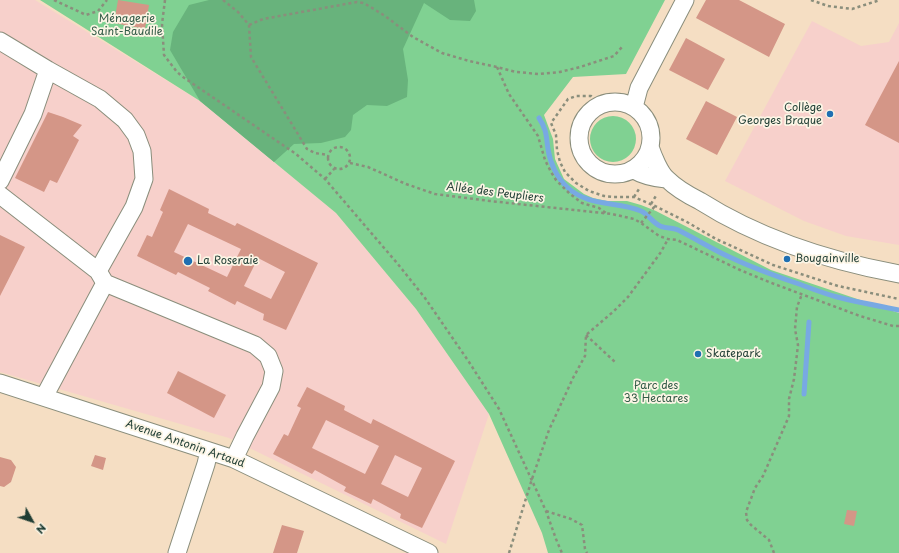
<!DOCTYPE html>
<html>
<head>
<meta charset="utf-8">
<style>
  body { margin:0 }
  #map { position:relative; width:899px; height:553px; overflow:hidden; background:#f5dec3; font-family:"Playpen Sans",sans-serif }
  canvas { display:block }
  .north { position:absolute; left:12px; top:501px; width:40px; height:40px; -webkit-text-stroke:3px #fcf5e5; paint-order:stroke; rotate:130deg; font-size:11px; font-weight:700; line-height:16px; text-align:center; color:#1f3d34 }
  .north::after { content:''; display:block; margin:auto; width:14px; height:18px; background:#1f3d34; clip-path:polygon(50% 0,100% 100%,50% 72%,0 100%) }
</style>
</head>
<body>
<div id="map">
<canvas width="899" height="553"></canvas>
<div class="north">N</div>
</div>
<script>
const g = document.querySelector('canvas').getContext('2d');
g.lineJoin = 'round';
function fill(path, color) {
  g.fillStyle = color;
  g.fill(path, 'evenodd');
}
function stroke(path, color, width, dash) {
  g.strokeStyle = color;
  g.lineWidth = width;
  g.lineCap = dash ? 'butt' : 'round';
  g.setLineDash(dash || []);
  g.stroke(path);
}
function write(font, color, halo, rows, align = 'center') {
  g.font = font + ' "Playpen Sans",sans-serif';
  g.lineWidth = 3.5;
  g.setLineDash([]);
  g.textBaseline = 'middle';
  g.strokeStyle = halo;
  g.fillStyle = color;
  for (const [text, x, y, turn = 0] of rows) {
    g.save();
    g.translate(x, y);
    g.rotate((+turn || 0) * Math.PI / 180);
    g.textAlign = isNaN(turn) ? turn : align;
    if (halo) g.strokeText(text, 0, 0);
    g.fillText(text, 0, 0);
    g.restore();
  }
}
const built = new Path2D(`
  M0,0H35L200,101L336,213L416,309L489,414L446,544L229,438L0,372Z
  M812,21L861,46L889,42L899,23V245L846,236L804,221L725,181Z`);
const green = new Path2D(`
  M40,0H665L626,74L573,77L544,115L553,139L555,159L564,179L584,194L593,198L607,201H627L641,205L656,211L771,270L899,313V553H548L542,533L489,414L416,309L336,213L200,101Z
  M590 139a23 23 0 1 1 46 0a23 23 0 1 1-46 0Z`);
const forest = new Path2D(`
  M209,0H474L476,11L470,21L450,20L424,3L403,49L408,80L407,97L387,106L367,105L353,115L351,130L345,137L321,143L294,144L274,162L200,101L170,50L173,32L189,5Z`);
const stream = new Path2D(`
  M539,118C547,130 546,136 548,149C550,163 557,178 567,187C588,207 617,201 641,211C648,214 652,222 660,226C666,229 674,227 680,231C698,240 715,251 734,259C753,268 773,275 793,282C808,287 822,293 837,297C857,302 878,306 899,310
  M804,394L809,322`);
const building = new Path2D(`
  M118,0L149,5L145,29L114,23Z
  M706,0H739L785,24L769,57L696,18Z
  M686,38L725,59L708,90L669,70Z
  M899,61V143L865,125Z
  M706,101L737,117L717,155L686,139Z
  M48,112L63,117L82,125L73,136L79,140L57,183L50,180L44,192L15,178Z
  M169,189L209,209L208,213L235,226L237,223L318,263L286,330L263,320L264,314L237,301L235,305L208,291L210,288L178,272L176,275L137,256L147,235L152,237L163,212L160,210ZM188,224L241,249L227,277L174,252ZM258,258L285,272L271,299L244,286Z
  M0,235L25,247L0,296Z
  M178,371L226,395L214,418L167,393Z
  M307,387L345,406L344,410L371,424L373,419L455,461L422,528L400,518L401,514L373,499L371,504L344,491L346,487L315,470L312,474L273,454L284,434L288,436L301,408L297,406ZM326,420L379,446L365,474L312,448ZM395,455L422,468L408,497L381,484Z
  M95,455L106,458L103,470L91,466Z
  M0,457L11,460L16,467L11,482L4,487L0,486Z
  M847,510L857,511L854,526L844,524Z
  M282,525L304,531L297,553H273Z`);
const path = new Path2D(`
  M54,0L86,15L98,11L107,0
  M165,0L162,24L164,55L177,72L183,77L296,154L325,179L397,263L425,298L469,362L499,409L546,511L556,539L562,553
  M223,0L238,12L249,25L251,57L307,149L315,153L328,155
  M811,0L828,6L852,9L880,0
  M249,25L263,19L357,2L363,3L369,6L385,16L413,37L442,53L469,61L497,67L516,72L539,74L560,72L580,67L614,56L622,47
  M497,67L509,94L538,136L545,160L551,172L556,180L570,194L582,203L599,208L606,213
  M600,105L591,96H576L568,99L551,123L556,135L557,150L560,162L565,172L576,183L589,191L604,196L614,197H634L655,206L687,222L716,239L773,265L838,286L899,299
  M328 158a11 11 0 1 1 22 0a11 11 0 1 1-22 0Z
  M350,163L368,167L406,184L435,194L490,201L612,214L634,219L641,223L659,236L668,239L677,240L740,270L769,282L860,316L893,326H899
  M325,179L334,169
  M634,197L639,189
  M651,204L657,194
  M641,223L655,206
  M586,335L615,362
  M546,511L571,519L582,525L585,549L587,553
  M509,553L532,479L549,430L573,378L585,356L586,335L614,311L628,297L661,252L668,239
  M774,553L769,540L751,525L747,520L746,512L755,488L763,476L789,416V399L794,379L798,345L795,329L797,307L802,294`);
const minor = new Path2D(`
  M0,41L48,70L100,99L125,120L136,135L142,151L144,179L134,207L98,271
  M579 138a36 36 0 1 1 72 0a36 36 0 1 1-72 0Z
  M634,107L639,88L685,0
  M650,147C653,156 660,173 667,179C676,188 688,195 700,201C760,239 829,261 899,274
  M634,170C644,176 655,178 666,179
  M0,181L33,114L48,70
  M0,195L98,271L105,283L255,345L268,356L274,371L271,387L245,436L234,459
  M0,383L234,459L429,553
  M44,397L105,283
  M177,553L206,464L209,451`);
const markers = [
  [830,114,4,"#1f6fb2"],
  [787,259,4,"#1f6fb2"],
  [188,261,5,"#1f6fb2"],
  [698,354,4,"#1f6fb2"]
];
const parkNames = [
  ["Ménagerie",127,19],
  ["Saint-Baudile",127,32],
  ["Parc des",656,386],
  ["33 Hectares",656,399]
];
const poiNames = [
  ["Collège",822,108,"right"],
  ["Georges Braque",822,121,"right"],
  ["Bougainville",795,259],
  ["La Roseraie",197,261],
  ["Skatepark",706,354]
];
const streetNames = [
  ["Allée des Peupliers",495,193,7],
  ["Avenue Antonin Artaud",185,444,19]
];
fill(built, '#f7d0cb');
fill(green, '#80d192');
fill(forest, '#68b37c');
stroke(stream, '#78a9e3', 5);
fill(building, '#d49687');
stroke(minor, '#8a8e7c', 19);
stroke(path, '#8a8e7c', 2.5, [3, 3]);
stroke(minor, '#fff', 17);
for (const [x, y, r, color] of markers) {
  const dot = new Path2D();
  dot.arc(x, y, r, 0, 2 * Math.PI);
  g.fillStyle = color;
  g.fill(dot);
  stroke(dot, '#fcf5e5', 1.5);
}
write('11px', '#325b47', '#fcf5e5', parkNames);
write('11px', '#1f3d34', '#fcf5e5', poiNames, 'left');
write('11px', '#1f3d34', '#fcf5e5', streetNames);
</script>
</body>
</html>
